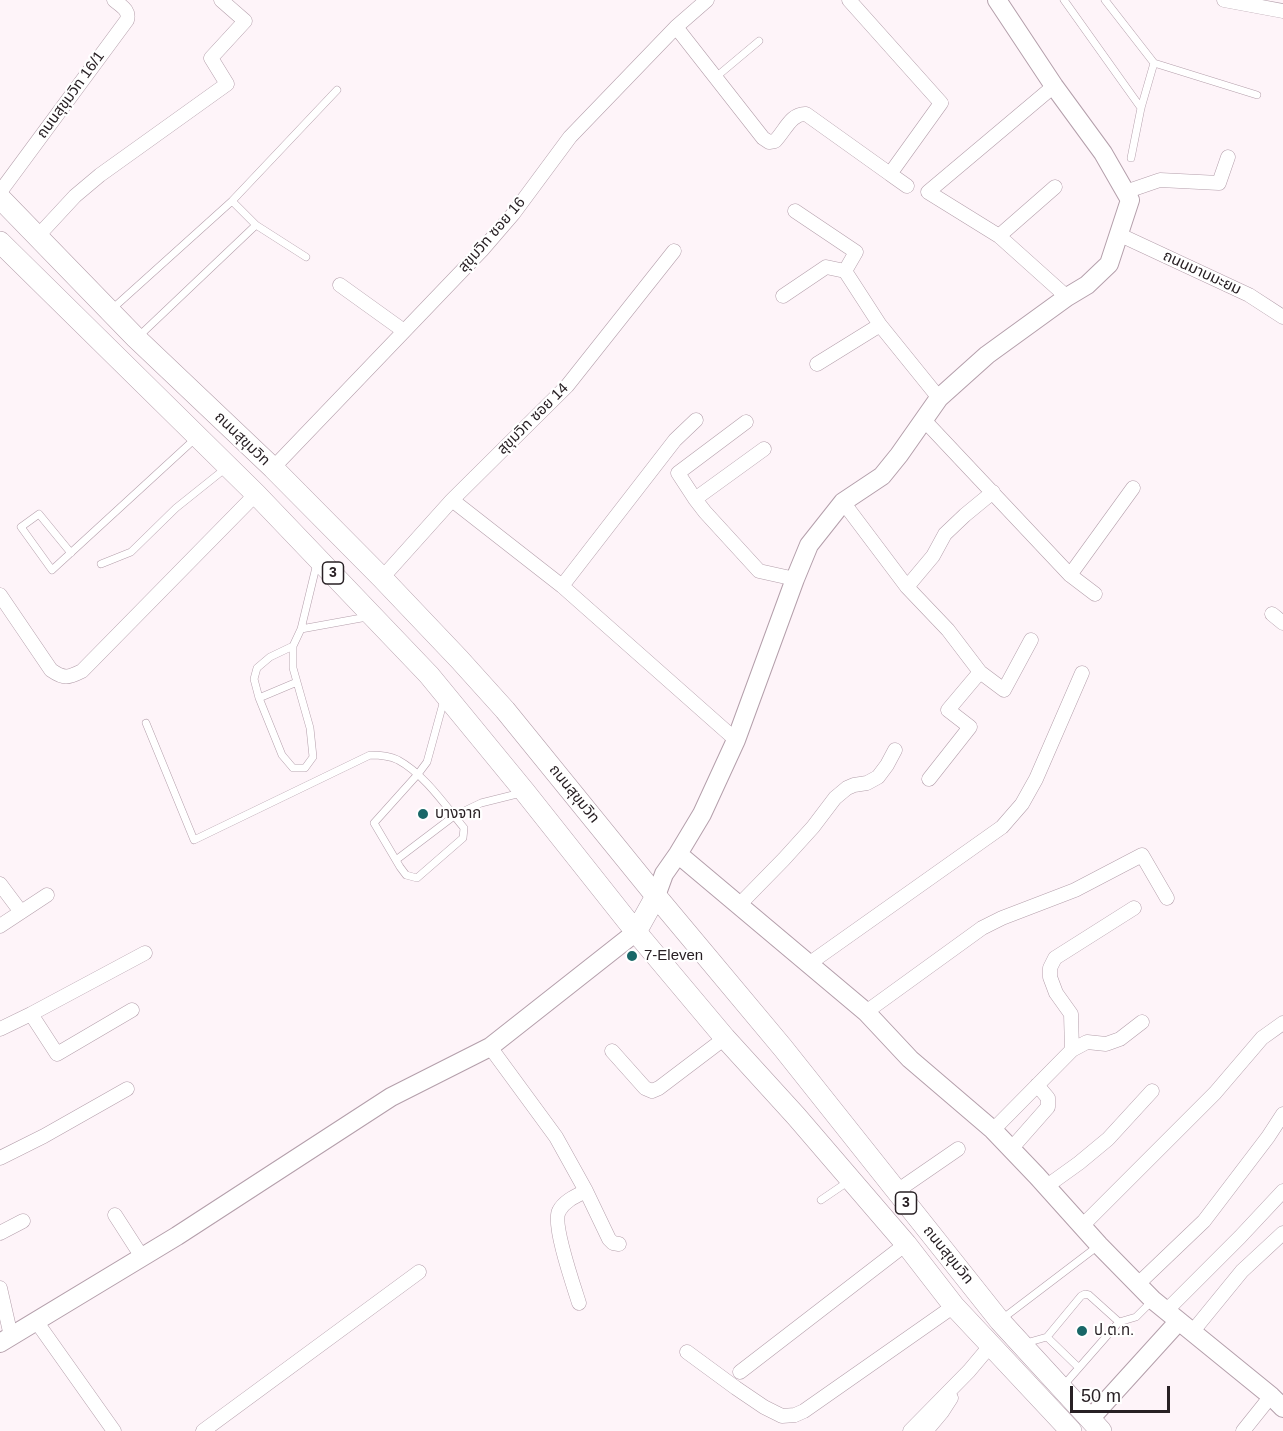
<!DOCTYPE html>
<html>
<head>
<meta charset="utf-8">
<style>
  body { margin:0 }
  #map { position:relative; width:1283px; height:1431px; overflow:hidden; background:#fef4f9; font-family:Helvetica,sans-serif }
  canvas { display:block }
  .scale { position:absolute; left:1070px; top:1386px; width:100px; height:27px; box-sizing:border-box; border:3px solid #282024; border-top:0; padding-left:8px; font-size:18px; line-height:21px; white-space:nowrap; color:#282024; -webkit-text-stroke:4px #fff; paint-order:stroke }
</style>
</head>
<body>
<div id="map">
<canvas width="1283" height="1431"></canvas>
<div class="scale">50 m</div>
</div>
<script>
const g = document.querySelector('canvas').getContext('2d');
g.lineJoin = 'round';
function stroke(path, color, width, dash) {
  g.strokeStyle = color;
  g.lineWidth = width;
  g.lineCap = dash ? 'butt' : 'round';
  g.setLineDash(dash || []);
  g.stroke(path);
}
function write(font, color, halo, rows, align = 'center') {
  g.font = font + ' Helvetica,"Noto Sans Thai",sans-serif';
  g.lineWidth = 4.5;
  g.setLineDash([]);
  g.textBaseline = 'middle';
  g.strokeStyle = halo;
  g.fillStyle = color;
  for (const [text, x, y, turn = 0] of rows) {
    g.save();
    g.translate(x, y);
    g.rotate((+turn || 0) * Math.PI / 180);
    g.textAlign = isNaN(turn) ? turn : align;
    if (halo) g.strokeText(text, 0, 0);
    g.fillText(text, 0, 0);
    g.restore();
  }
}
const lane = new Path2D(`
  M1064,0L1141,108
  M1105,0L1154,63L1141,108L1131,158
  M1154,63L1257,95
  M716,77L759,41
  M232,201L256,225L306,257
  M111,310L232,201L337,90
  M138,337L256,225
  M71,553L39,514L21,527L52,570L197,437
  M101,564L131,552L176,508L226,468
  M301,629L317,563
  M293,646L270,657L257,668L254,679L259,698L282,755L293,768H305L313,757L310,728L293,668V646L301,629L367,617
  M259,698L297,682
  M146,723L194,840L370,755C379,755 390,756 398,760C424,774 445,805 464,828L463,838L417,878L406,875L400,867L374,823L418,774L427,762L444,700
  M396,860L454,816L481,803L521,793
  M821,1200L849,1181
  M1002,1319L1098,1246
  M1047,1337L1078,1367
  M1026,1343L1047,1337L1081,1296L1085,1294L1089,1295L1119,1322
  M1063,1386L1119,1322L1136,1317L1153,1300`);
const street = new Path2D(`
  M849,0L941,103L890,174L907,186
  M1224,0L1283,11
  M676,27L763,138L769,142L775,141C785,131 791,113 806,114L890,174
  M1054,86L928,192L999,236L1067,297
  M0,192L127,20C130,10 121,6 114,0
  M1125,192L1160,180L1219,183L1228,157
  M795,211L856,252L845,271L880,325L939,398
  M1118,234L1249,295L1283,317
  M999,236L1055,187
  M37,237L75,196L100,175L227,84L211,58L245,21L221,0
  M340,285L404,331
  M783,296L826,267L845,271
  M817,364L880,325
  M924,420L1070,575L1095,594
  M764,449L695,499L705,512L759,571L795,579
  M273,468L482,250L513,214L570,137L676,27L707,0
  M695,499L678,473L746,422
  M452,500L562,586L736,740
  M843,502L907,587L948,630L980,672L1004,690L1031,640
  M1070,575L1133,488
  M382,578L452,500L567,386L674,251
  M562,586L675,440L696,420
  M907,587L933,556L945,534L965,515L993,492
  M0,595L51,670C64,679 68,678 82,671L256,494
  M1272,614L1283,623
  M929,779L970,727L948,710L980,672
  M0,884L21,912
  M739,905L784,859L813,827L835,798L847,788L854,785L867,783L878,777L887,765L895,750
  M0,926L47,895
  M810,963L1002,827L1022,804L1036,779L1082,673
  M866,1012L982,928L1002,918L1075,890L1142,855L1167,898
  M31,1014L57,1054L132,1010
  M0,1029L31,1014L145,953
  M490,1047L556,1137L586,1191C576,1196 564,1201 559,1211C552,1224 574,1287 579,1303
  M1072,1050L1087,1042L1106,1044L1120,1039L1142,1022
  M612,1051L645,1088L652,1091L659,1088L725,1038
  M993,1130L1072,1050L1071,1014L1056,993L1050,977V968L1055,958L1134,908
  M1011,1149L1048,1107V1098L1037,1085
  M0,1158L44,1136L127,1089
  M1047,1186L1079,1163L1108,1139L1152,1091
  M586,1191L609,1239L613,1243L619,1244
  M897,1191L958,1149
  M115,1215L142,1257
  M1082,1226L1215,1093L1262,1038L1283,1023
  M0,1233L23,1221
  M1138,1284L1204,1221L1268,1137L1283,1114
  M0,1288L11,1336
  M1166,1311L1240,1237L1283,1191
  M36,1321L114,1431
  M1193,1331L1242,1271L1283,1233
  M687,1352L736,1388L764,1407L782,1416L795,1415L804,1411L954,1306
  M740,1372L906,1244
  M203,1431L419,1272
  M910,1431L969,1371L990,1346
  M926,1431L942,1412L951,1398
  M1243,1431L1271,1396`);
const secondary = new Path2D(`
  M678,854L866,1012L910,1059L993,1130L1037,1176L1099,1245L1153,1300L1271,1396L1283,1408
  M656,896L664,874L678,854L702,814L736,740L795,579L809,545L843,502L882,476L899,455L939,398L987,355L1067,297L1087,285L1109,264L1130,200L1103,153L1054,86L997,0
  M0,1343L177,1236L391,1097L490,1047L636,932
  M1090,1419L1178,1322`);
const primary = new Path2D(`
  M0,198L136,338L273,468L382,578L459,659L505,710L656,896L783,1048L1000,1321L1101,1431
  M0,242L256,494L429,675L525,792L636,932L725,1038L796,1116L906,1244L954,1306L1071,1431
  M636,932L656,896`);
const markers = [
  [423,814,6,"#196768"],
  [632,956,6,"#196768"],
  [1082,1331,6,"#196768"]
];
const shields = [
  [333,573,21],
  [906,1203,21]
];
const shieldNames = [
  ["3",333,573],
  ["3",906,1203]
];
const streetNames = [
  ["ถนนสุขุมวิท 16/1",71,95,-54],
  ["สุขุมวิท ซอย 16",492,235,-49],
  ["ถนนมาบมะยม",1202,273,25],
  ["สุขุมวิท ซอย 14",533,419,-45],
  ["ถนนสุขุมวิท",242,439,44],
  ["ถนนสุขุมวิท",574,794,51],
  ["ถนนสุขุมวิท",948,1255,51]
];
const poiNames = [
  ["บางจาก",435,814],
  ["7-Eleven",644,956],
  ["ป.ต.ท.",1094,1331]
];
stroke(lane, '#b49fab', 8);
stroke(street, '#b49fab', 15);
stroke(secondary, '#b49fab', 20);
stroke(primary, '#b49fab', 22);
stroke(lane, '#fff', 7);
stroke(street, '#fff', 14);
stroke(secondary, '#fff', 18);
stroke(primary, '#fff', 21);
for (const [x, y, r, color] of markers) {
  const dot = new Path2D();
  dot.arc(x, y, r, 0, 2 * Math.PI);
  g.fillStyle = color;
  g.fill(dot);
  stroke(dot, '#fff', 2);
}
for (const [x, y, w] of shields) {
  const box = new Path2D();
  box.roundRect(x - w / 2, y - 11, w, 22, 4.5);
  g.fillStyle = '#fff';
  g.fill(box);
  stroke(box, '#282024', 1.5);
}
write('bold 14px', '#282024', null, shieldNames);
write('15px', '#282024', '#fff', streetNames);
write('15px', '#282024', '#fff', poiNames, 'left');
</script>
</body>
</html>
